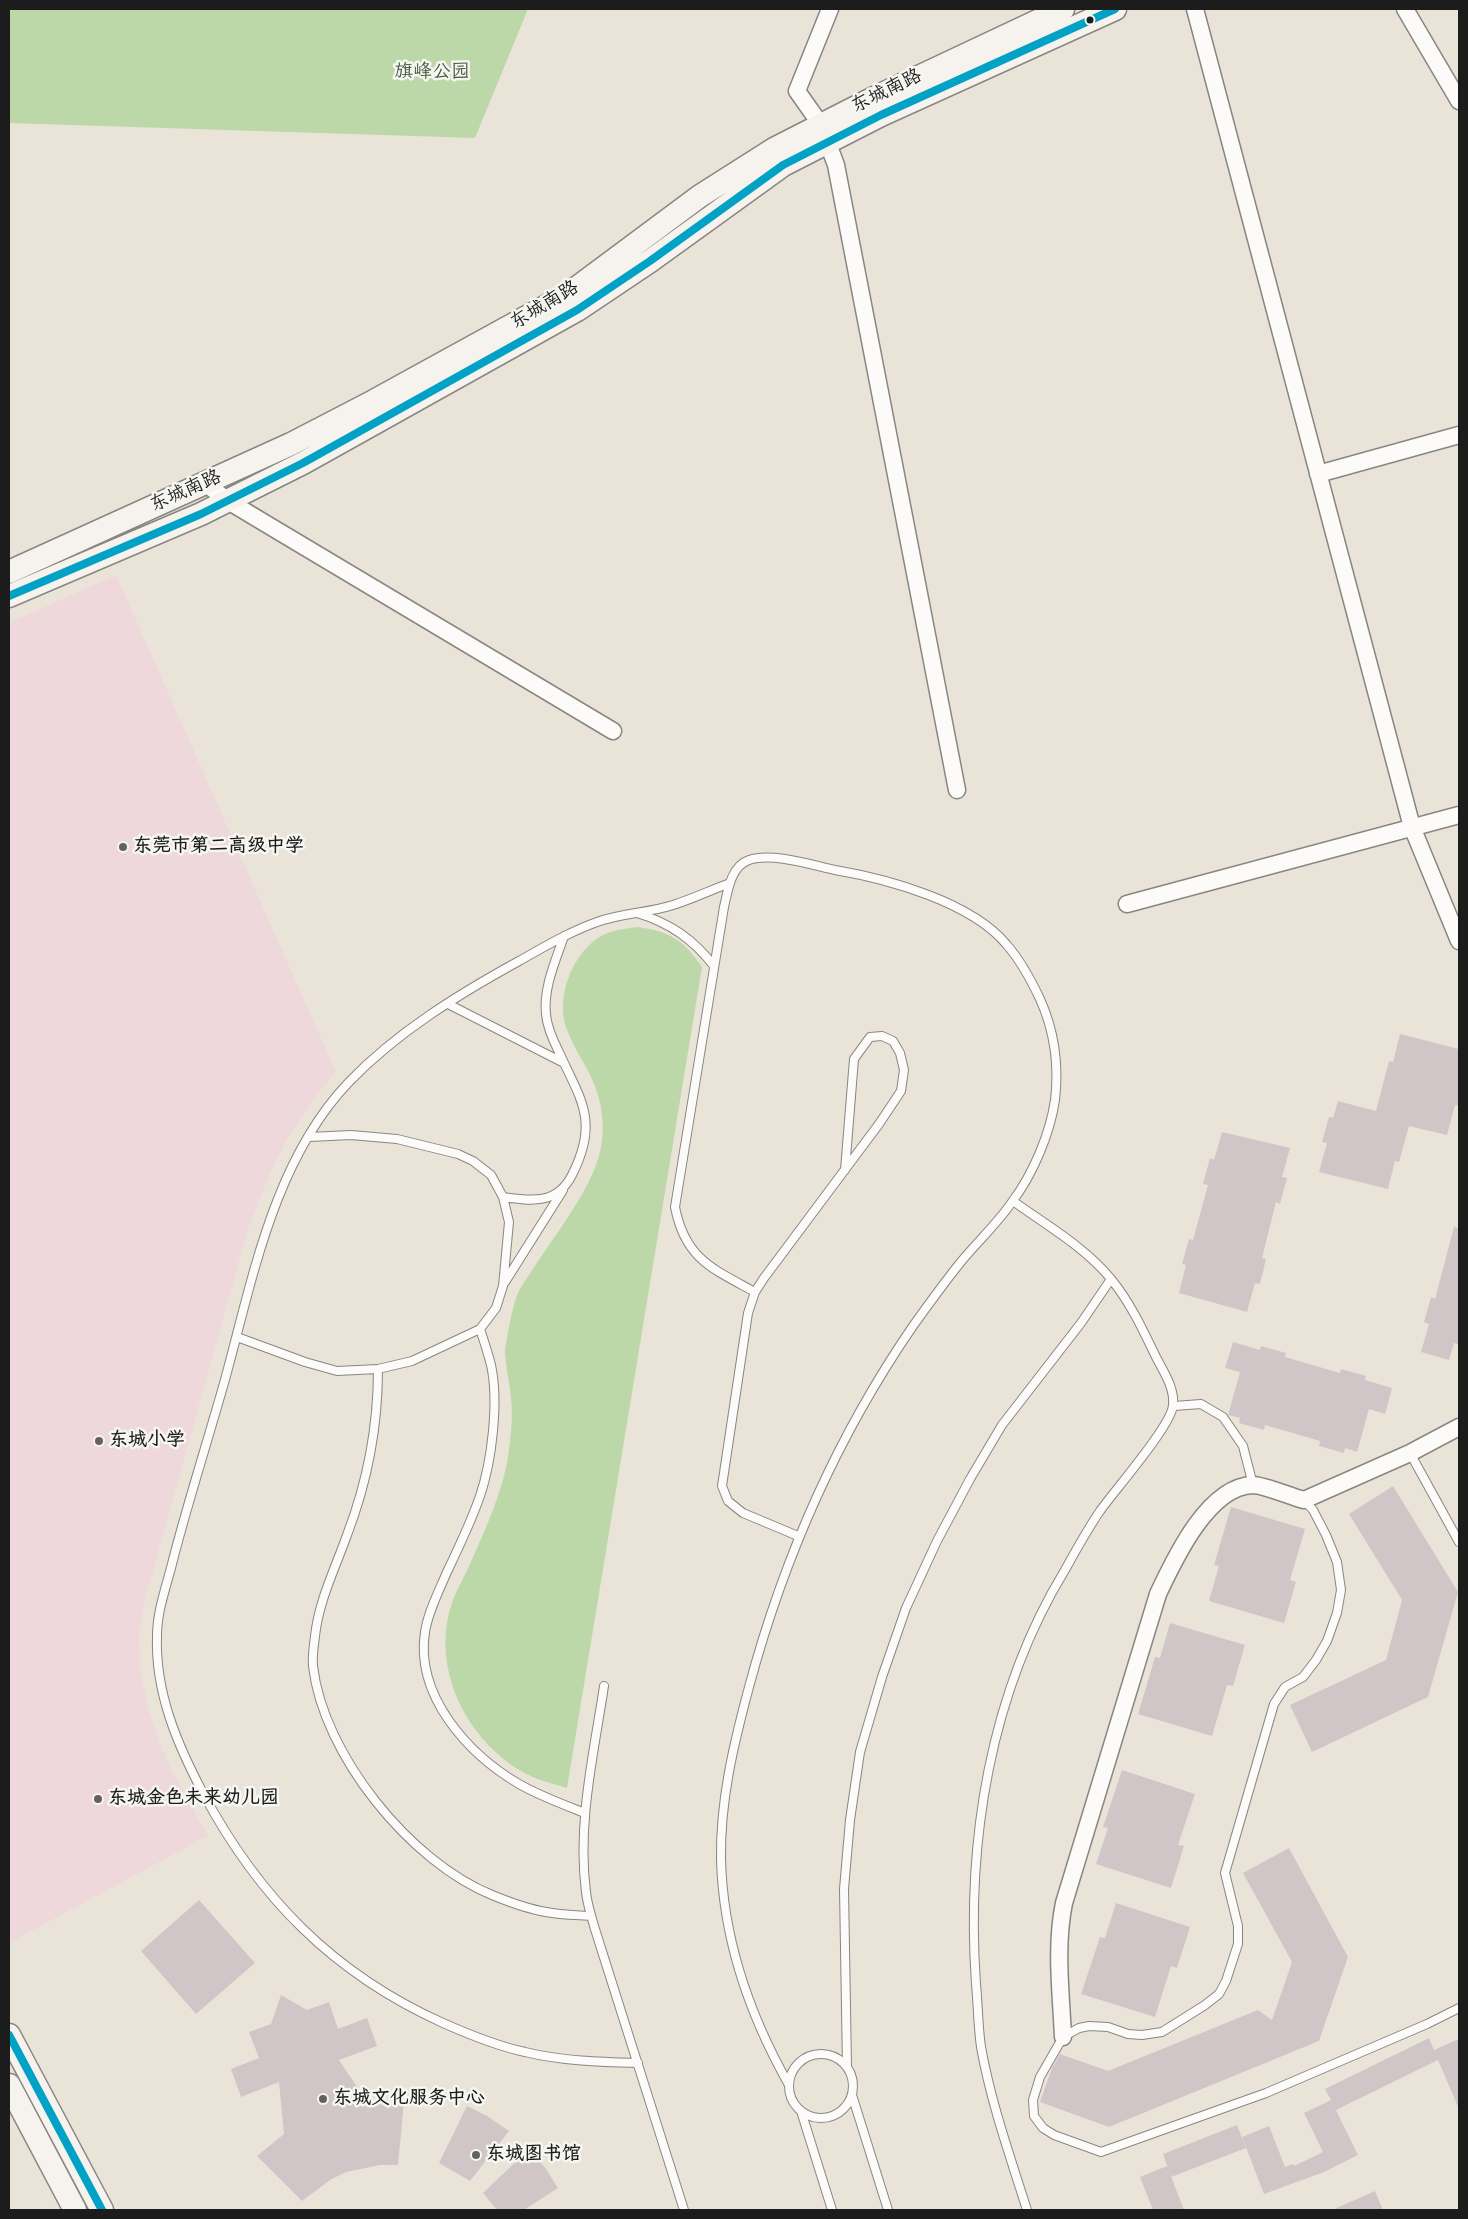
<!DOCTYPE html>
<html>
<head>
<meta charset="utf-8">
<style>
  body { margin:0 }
  #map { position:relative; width:1468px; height:2219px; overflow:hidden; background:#eae4d8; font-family:Mynerve,sans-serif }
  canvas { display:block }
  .frame { position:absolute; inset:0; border:10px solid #1c1c1c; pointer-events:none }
</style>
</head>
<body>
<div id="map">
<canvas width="1468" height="2219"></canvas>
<div class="frame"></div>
</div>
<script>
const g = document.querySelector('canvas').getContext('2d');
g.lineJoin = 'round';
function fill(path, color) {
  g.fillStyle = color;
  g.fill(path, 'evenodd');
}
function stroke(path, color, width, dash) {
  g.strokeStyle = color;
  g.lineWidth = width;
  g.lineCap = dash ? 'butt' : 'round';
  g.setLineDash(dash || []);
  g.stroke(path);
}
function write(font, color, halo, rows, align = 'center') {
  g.font = font + ' Mynerve,"LXGW WenKai TC",sans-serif';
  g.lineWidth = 5;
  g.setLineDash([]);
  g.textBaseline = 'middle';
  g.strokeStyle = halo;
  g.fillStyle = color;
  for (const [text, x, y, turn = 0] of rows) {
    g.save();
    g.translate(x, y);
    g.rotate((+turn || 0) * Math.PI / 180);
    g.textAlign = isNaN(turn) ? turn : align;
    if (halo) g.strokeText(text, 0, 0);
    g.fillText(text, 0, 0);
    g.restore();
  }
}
const built = new Path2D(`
  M116,575L336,1072L311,1102L289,1136L271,1171L248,1229L145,1600L139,1632L140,1669L148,1708L167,1761L208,1836L9,1943V623Z`);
const green = new Path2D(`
  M9,9H528L475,138L9,123Z
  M637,927C669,931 684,940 702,967L567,1788C549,1783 531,1778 516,1768C464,1734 432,1667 451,1606C455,1592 464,1578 470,1564C486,1528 504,1489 509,1450C511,1434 513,1415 511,1399C510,1384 506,1369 505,1354C505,1344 513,1305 517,1295C521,1286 528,1277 533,1269C553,1238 584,1198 596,1165C607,1137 604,1104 591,1077C583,1060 572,1045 566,1027C556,997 572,955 598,938C610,930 624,929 637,927Z`);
const building = new Path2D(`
  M1400,1034L1459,1049V1106L1455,1105L1447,1135L1409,1126L1399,1162L1395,1161L1388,1189L1319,1172L1327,1143L1322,1142L1329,1117L1333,1118L1338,1101L1376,1111L1389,1061L1393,1062Z
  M1222,1132L1290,1148L1282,1177L1287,1178L1280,1204L1276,1202L1262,1258L1266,1259L1260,1284L1255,1283L1247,1312L1179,1293L1186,1265L1182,1264L1189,1239L1193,1240L1208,1185L1203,1184L1210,1158L1214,1160Z
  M1454,1227L1459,1228V1345L1454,1343L1449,1360L1421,1352L1429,1324L1424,1322L1431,1297L1435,1299Z
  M1233,1342L1260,1350L1261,1346L1286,1353L1285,1357L1340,1373L1341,1369L1366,1376L1365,1380L1392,1388L1385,1414L1369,1409L1357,1452L1345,1448L1344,1453L1319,1446L1320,1441L1265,1425L1264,1430L1239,1423L1240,1418L1228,1415L1240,1372L1225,1368Z
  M1393,1486L1458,1592L1428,1697L1312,1752L1290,1705L1386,1660L1402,1600L1349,1514Z
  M1231,1507L1305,1529L1290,1580L1296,1582L1284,1623L1209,1601L1219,1566L1214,1565Z
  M1170,1623L1245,1645L1233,1686L1227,1685L1212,1736L1138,1714L1155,1657L1160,1658Z
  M1122,1770L1195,1794L1178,1845L1184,1846L1171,1888L1096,1864L1108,1828L1103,1827Z
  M1289,1848L1348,1957L1319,2041L1109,2127L1040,2102L1052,2068L1060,2054L1108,2071L1258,2010L1272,2020L1292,1962L1243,1873Z
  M199,1900L255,1963L196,2014L141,1951Z
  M1116,1903L1190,1927L1177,1968L1171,1966L1155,2017L1081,1994L1100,1937L1105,1938Z
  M281,1995L307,2010L329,2002L338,2029L367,2018L377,2046L339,2060L368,2103L404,2102L398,2165H380L346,2172L330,2180L302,2201L257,2156L284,2134L279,2082L241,2097L231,2069L259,2058L249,2032L271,2024Z
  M1429,2038L1434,2050L1459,2039V2109L1438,2060L1336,2110L1332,2102L1358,2155L1324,2172L1264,2194L1242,2137L1269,2126L1285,2167L1293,2164L1294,2166L1323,2152L1304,2113L1331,2100L1325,2089Z
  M467,2106L487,2116L509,2131L470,2181L439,2163Z
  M1237,2125L1246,2148L1171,2177L1163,2154Z
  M529,2149L546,2169L558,2188L524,2210H497L483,2193Z
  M1167,2166L1184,2210H1153L1140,2177Z
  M1375,2191L1383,2210H1332Z`);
const lane = new Path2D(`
  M637,913C670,923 693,939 714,966
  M448,1004L564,1063
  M503,1197C531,1201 557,1205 572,1175C600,1120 580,1099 558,1050C552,1038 547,1027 546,1014C543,988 556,960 564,936
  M1013,1201C1046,1225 1085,1247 1111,1279C1130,1302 1143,1330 1156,1357C1163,1371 1175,1388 1173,1405C1172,1425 1114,1491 1100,1511C1087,1530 1076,1550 1065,1570C990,1693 966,1842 976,1984C978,2005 978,2026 981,2047C991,2103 1010,2156 1027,2210
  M505,1282L563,1190
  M755,1292C713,1269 685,1259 675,1207L724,907C728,890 731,866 749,860C772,852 812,865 835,870C888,879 972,902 1007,945C1021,961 1031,980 1040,999C1054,1030 1059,1066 1055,1100C1050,1134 1033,1174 1012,1202C997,1224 977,1242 960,1263C944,1283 928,1305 913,1326C836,1438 784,1557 749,1687C734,1743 720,1800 721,1859C723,1939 750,2016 789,2085
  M480,1329C484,1341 488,1353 491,1365C499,1401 492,1461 480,1496C471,1522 459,1547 447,1572C439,1591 428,1612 425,1632C415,1696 468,1754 519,1784C540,1796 562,1804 585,1813
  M237,1337L305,1362L337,1371L378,1369L412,1361L480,1329L496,1308L503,1286L509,1222L503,1197L491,1175L473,1161L458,1154L397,1139L351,1135L309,1137
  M378,1369C378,1425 367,1483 347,1535C335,1569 319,1600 315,1636C314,1645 312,1656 313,1666C323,1754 410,1862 492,1895C509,1902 528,1909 546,1912C561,1915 576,1915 591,1916
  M1174,1406L1201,1404L1223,1417L1243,1446L1253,1485
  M1410,1453L1459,1542
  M1304,1500L1313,1510L1326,1535L1337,1562L1341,1590L1337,1613L1327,1641L1316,1660L1303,1677L1285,1687L1274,1704L1225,1873L1238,1926V1944L1226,1981L1219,1994L1205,2005L1162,2032L1142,2035L1128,2034L1108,2027L1089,2026L1079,2028L1063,2037L1040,2077L1033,2100L1034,2116L1043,2128L1054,2135L1101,2152L1266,2093L1427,2024L1459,2008
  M798,1536L743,1513L728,1501L722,1486L748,1313L755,1292L764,1278L879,1124L901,1091L904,1070L900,1053L893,1041L882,1036L870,1037L854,1059L845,1170
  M604,1686C594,1753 577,1823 586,1892C587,1903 591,1915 594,1926L684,2210
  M789 2086a32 32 0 1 1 64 0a32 32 0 1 1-64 0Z
  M638,2063C600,2062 562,2061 525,2052C497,2046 470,2035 443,2023C334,1974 259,1898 203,1793C177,1744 155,1692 157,1636C157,1610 167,1585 173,1560C189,1498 209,1437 226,1376C253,1276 275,1159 349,1082C397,1032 459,994 519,961C544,947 569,932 597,922C621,913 648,913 673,905C692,899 711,890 730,883
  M847,2067L844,1889L850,1820L860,1752L882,1677L906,1608L937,1541L970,1479L1002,1425L1081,1323L1111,1279
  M852,2095L888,2210
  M801,2111L832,2210`);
const street = new Path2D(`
  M830,9L797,91L821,125L836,165L957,790
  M1195,9L1412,827L1459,941
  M1405,9L1459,101
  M1318,474L1459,435
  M205,483L228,501L273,528L613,731
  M1127,904L1459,815
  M1063,2037C1061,1992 1055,1947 1064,1903L1158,1594C1174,1560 1208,1486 1253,1485C1264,1485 1292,1497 1304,1500L1410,1453L1459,1427`);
const secondary = new Path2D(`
  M9,572L291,444L374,401L567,295L700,196L774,149L874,98L1063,9
  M9,596L201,514L303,463L577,310L650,261L783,165L881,115L1115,9
  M9,2035L102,2210
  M9,2085L75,2210`);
const bus1 = new Path2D(`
  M9,596L201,514L303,463L577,310L650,261L783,165L881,115L1115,9
  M9,2035L102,2210`);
const markers = [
  [1090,20,4.5,"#1c1c1c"],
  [123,847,5,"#64625e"],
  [99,1441,5,"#64625e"],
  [98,1799,5,"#64625e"],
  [323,2099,5,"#64625e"],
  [476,2155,5,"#64625e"]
];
const parkNames = [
  ["旗峰公园",432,73]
];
const streetNames = [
  ["东城南路",887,92,-26],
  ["东城南路",545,306,-31],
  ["东城南路",186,492,-24]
];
const poiNames = [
  ["东莞市第二高级中学",133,847],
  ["东城小学",109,1441],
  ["东城金色未来幼儿园",108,1799],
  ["东城文化服务中心",333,2099],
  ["东城图书馆",486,2155]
];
fill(built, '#efd8dc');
fill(green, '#bcd8a8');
fill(building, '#d0c6c8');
stroke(lane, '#898681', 10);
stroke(street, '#898681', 19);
stroke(secondary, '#898681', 25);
stroke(lane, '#fcfbf9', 8);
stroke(street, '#fcfbf9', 16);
stroke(secondary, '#f6f2ee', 22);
stroke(bus1, '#01a2c5', 8);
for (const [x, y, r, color] of markers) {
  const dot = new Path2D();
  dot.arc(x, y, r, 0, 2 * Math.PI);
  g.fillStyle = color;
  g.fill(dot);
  stroke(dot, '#f6f6f2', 2);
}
write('19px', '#475a3f', '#f6f6f2', parkNames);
write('19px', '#1c1c1c', '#f6f6f2', streetNames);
write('bold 19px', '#1c1c1c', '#f6f6f2', poiNames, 'left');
</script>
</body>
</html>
